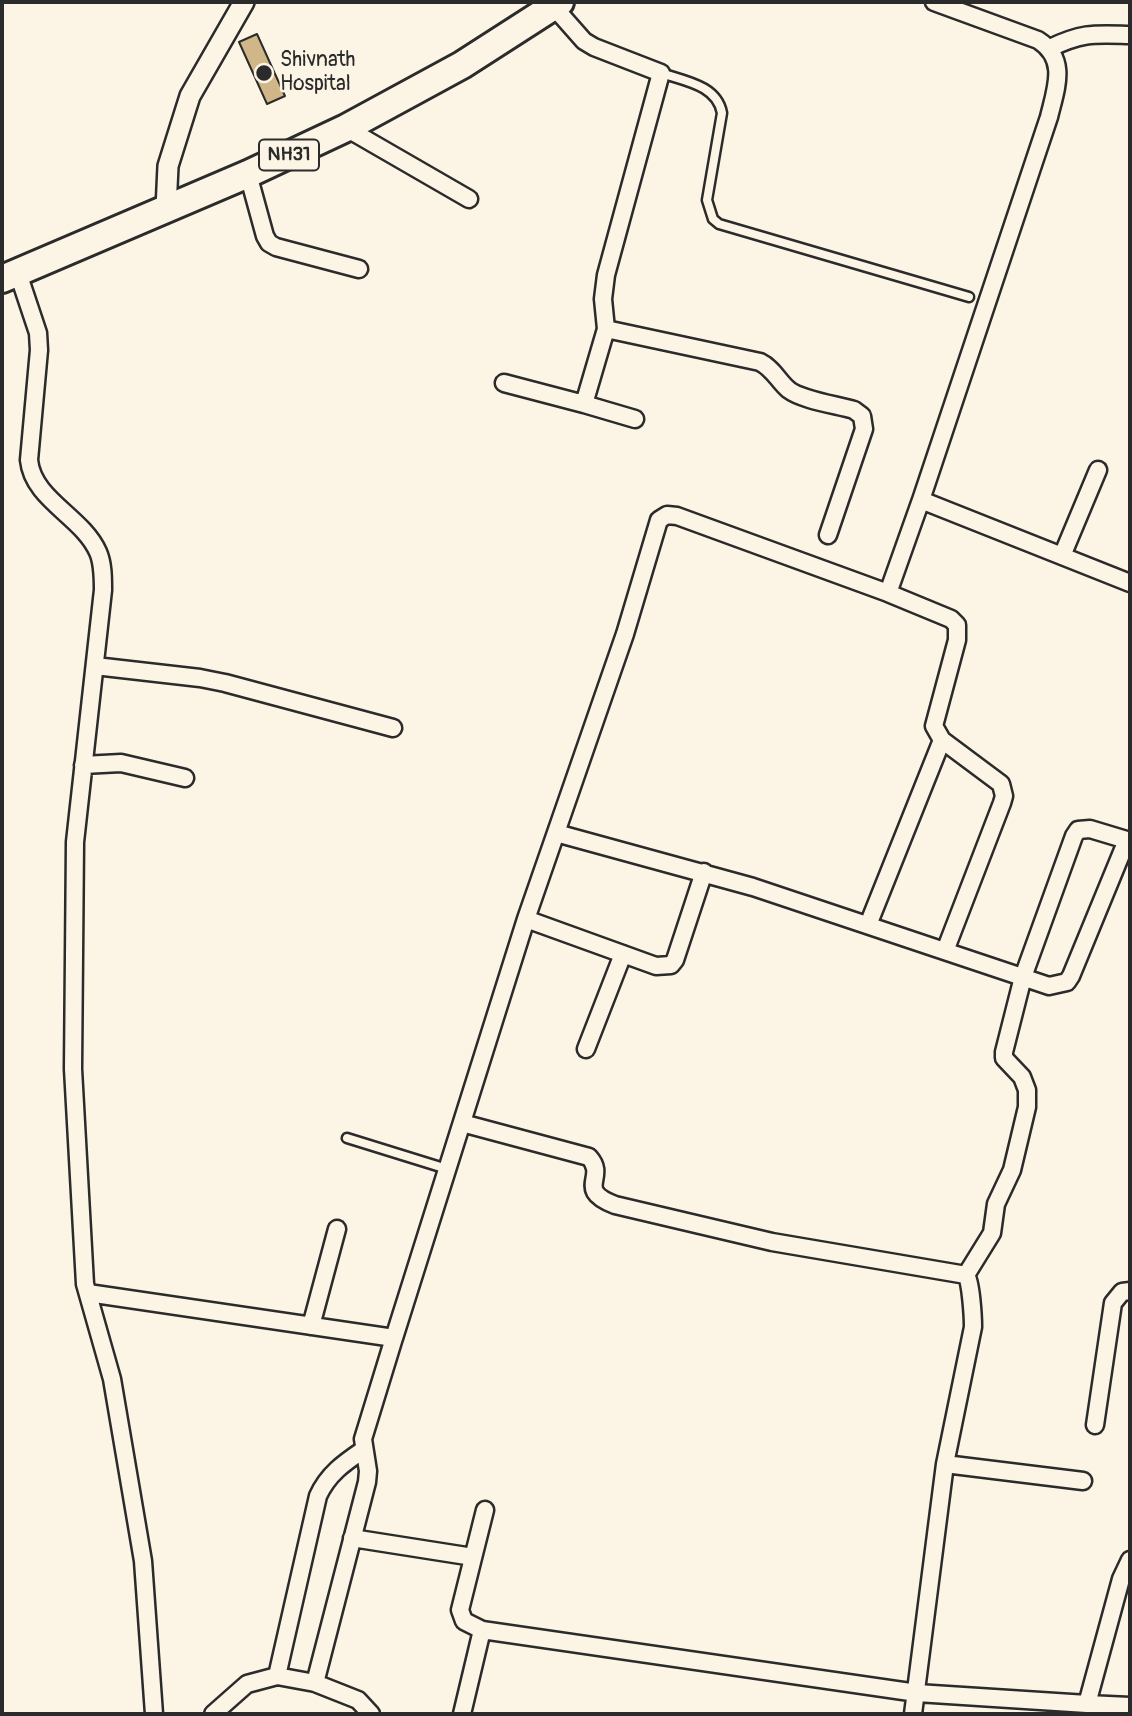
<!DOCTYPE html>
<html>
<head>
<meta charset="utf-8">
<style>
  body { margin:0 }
  #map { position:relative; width:1132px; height:1716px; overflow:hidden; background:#fcf5e5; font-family:Pangolin,sans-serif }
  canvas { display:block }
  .frame { position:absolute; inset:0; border:4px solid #2b2b2b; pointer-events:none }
</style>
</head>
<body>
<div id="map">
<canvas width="1132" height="1716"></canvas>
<div class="frame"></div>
</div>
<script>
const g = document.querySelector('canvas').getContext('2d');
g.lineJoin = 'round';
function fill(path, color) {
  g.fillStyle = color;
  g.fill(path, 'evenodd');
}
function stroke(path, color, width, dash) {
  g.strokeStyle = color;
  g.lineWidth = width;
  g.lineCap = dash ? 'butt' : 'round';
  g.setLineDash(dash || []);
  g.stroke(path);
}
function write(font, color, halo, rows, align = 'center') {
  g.font = font + ' Pangolin,sans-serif';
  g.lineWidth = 5;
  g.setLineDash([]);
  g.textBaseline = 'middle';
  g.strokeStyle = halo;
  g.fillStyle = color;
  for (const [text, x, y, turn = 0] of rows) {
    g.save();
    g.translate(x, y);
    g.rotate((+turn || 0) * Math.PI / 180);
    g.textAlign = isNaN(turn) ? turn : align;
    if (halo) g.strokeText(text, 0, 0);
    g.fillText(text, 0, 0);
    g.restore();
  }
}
const building = new Path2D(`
  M257,34L285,96L267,104L239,42Z`);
const service = new Path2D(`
  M661,73C684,81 717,85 722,113L707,200L713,219L719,224L969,297
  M347,1138L447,1169`);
const minor = new Path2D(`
  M934,2L1038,40C1068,59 1056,88 1049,117L921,500L1130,583
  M1050,48C1083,32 1095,34 1130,35
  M346,128L469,199
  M248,174L265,236L269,243L276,247L359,269
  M18,273L38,333L39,350L29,460C33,500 82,516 98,552C103,563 103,578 103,590L75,842L73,1069L85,1284L112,1379L143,1561L154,1714
  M606,329L760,362C774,369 778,381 789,390C802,400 837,405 854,410L862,416L864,429L828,535
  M504,383L584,404L606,329L603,299L606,275L661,73L594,47L584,41L554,7
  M584,404L635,419
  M1062,556L1098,470
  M888,593L951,619L957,625V640L934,726L942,740L1001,784L1004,796L1002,803L945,951
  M95,666L200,678L225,683L393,728
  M83,765L121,763L185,778
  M556,833L753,887L1049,986L1067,982L1071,976L1127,840
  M526,919L656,966L671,965L675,960L704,872
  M868,925L942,740
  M586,1049L623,954
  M462,1123L589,1157C608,1178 574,1189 615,1205L772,1242L966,1275C971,1282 973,1317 973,1327L945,1464L1083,1481
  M966,1275L992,1233L996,1204L1012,1170L1027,1107V1090L1022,1077L1004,1058V1052L1023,977L1074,836L1078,830L1090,829L1130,841
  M88,1293L394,1338L363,1439L368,1471L367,1482L315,1683
  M311,1326L337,1229
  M394,1338L526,919L625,634L659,520L667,515L677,516L888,593L921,500
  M1095,1425L1113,1303L1122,1292L1130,1291
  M352,1538L473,1557
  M1130,1560L1121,1579L1087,1704L1130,1706
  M482,1630L464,1621L460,1610L485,1510
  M277,1676L318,1496C328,1474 344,1463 363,1450
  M213,1714L247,1684L277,1676L315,1683L358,1700L371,1714
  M462,1714L482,1630L917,1693L1087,1704
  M913,1714L945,1464`);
const tertiary = new Path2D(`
  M166,209L168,166L190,96L244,2`);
const trunk = new Path2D(`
  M2,279L248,174L346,128L462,65L560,2`);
const markers = [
  [264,73,9,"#2b2b2b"]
];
const shields = [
  [289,155,60]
];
const shieldNames = [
  ["NH31",289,155]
];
const poiNames = [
  ["Shivnath",280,61],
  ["Hospital",280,85]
];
fill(building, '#d1b787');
stroke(building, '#2b2b2b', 2);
stroke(service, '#2b2b2b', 13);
stroke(minor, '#2b2b2b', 21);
stroke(tertiary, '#2b2b2b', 24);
stroke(trunk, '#2b2b2b', 32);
stroke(service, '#fcf5e5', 8);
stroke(minor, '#fcf5e5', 16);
stroke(tertiary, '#fcf5e5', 19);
stroke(trunk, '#fcf5e5', 26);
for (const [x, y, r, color] of markers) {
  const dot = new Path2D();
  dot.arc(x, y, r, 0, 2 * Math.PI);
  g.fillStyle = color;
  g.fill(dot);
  stroke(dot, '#fcf5e5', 2.5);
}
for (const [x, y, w] of shields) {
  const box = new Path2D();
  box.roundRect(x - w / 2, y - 15.5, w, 31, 5);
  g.fillStyle = '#fcf5e5';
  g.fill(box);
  stroke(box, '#2b2b2b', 2);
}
write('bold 19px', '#2b2b2b', null, shieldNames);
write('21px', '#2b2b2b', '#fcf5e5', poiNames, 'left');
</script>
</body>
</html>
